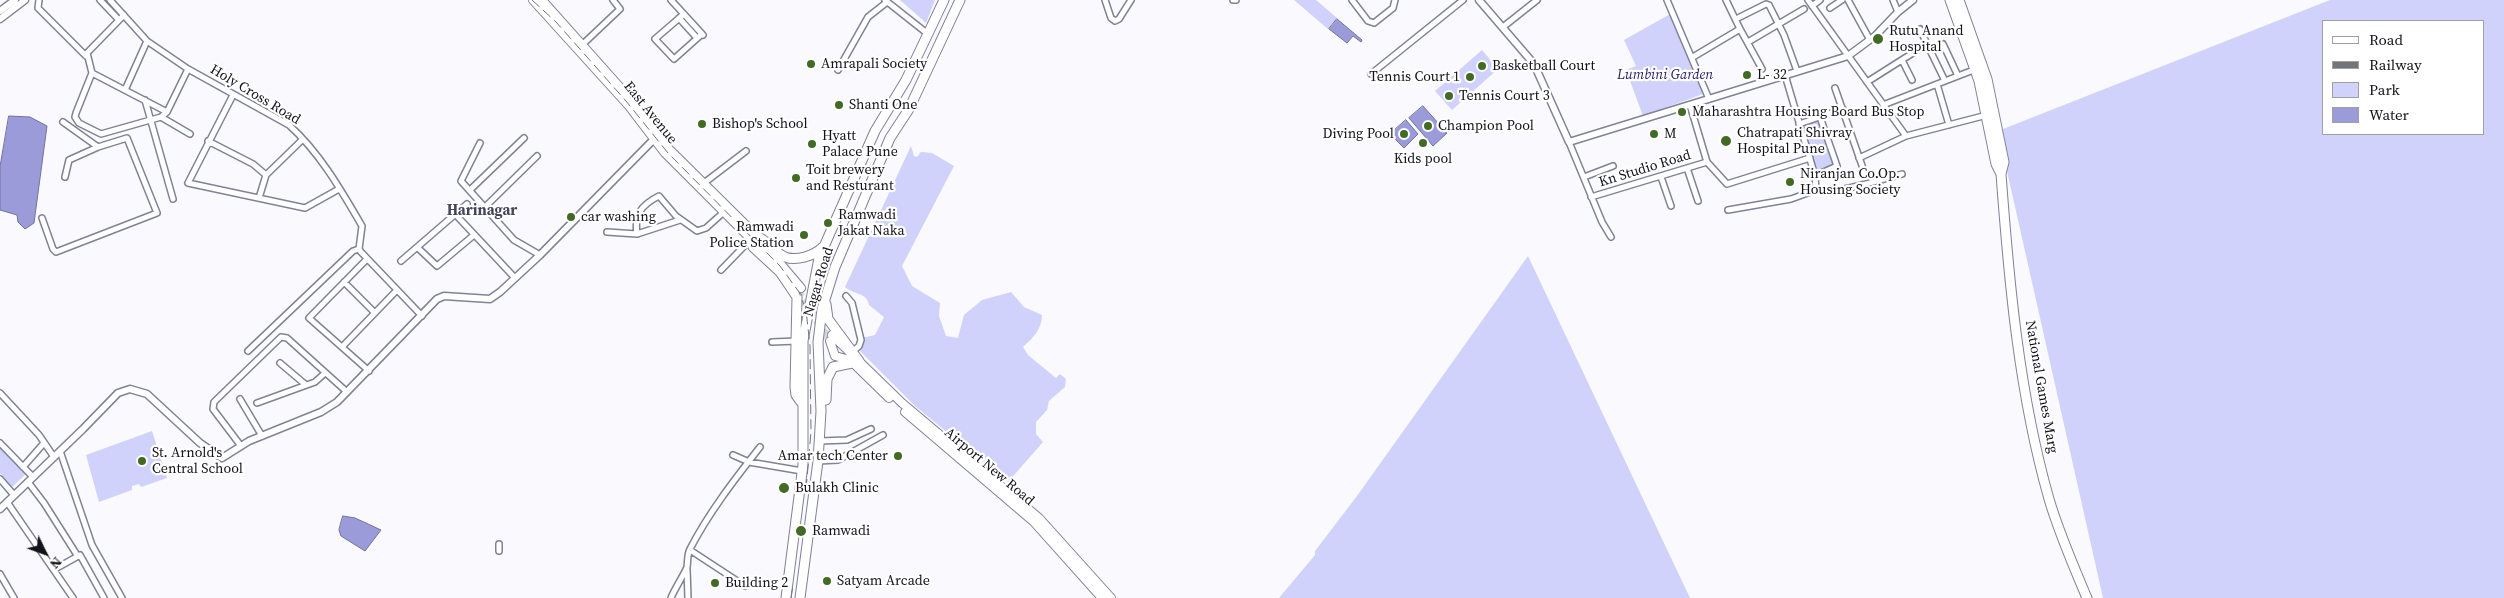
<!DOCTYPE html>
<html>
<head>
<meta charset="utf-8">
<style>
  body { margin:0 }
  #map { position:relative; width:2504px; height:598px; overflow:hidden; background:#f9f9fe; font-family:"Source Serif 4",serif }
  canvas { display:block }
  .legend { position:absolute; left:2322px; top:20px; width:162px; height:115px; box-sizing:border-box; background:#fff; border:1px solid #a0a0a3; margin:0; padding:6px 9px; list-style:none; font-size:15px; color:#12121a }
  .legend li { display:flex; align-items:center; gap:10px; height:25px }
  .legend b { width:25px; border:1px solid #a0a0a3 }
  .north { position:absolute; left:20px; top:528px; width:50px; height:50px; -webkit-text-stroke:4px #fff; paint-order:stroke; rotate:132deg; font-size:14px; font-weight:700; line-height:20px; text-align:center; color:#12121a }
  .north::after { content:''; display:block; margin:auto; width:18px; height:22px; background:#12121a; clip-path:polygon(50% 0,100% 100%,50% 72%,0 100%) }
</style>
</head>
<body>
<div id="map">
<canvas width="2504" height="598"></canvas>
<ul class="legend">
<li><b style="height:6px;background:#fff"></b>Road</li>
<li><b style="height:6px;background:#74747b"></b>Railway</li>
<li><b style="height:14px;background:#d1d2fb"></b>Park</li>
<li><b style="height:14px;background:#9b9bda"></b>Water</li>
</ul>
<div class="north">N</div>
</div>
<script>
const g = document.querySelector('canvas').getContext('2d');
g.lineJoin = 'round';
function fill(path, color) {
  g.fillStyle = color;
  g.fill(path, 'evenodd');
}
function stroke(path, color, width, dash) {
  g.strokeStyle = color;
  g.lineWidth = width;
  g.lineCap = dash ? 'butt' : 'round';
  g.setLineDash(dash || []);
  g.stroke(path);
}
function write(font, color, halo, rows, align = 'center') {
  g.font = font + ' "Source Serif 4",serif';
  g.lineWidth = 4.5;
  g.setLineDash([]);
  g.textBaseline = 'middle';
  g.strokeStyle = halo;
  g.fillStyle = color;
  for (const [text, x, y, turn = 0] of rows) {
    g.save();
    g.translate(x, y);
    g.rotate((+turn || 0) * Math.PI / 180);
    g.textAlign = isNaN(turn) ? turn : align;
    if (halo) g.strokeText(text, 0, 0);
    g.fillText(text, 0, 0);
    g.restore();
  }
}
const green = new Path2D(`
  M900,0H935L926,23Z
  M1294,0H1316L1337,18L1328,29Z
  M2330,0H2504V598H2103L1998,131ZM2323,21H2483V134H2323Z
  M1672,13L1703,94L1643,116L1626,70L1636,66L1624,40Z
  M1482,50L1498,69L1452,110L1435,91Z
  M1820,117L1837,166L1815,176L1799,124Z
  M911,146L914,156L917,157L921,152L932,153L954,166L902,266L912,286L940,303L939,316L946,336L958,338L964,315L982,300L1011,292L1024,307L1042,315C1042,329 1033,338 1023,347L1028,355L1056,378L1060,374L1066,379L1065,387L1049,401L1047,410L1036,422V434L1043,442L1008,482L915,406L859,350L862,338L875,335L884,317L869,305C867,292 854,295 845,287Z
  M1528,256L1690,598H1279L1315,555V551L1357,496Z
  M152,431L167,478L141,487L139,484L132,486V490L99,502L86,455Z
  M0,446L27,473L12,487L0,473Z`);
const water = new Path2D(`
  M1337,19L1362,40L1361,42L1353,36L1347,43L1329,29Z
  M1423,106L1447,133L1433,146L1409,118Z
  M9,116L30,117L47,126L34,223L25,229L18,222L17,215L0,210V167Z
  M1406,120L1418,134L1404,148L1390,134Z
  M343,516L355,518L381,530L365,551L341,536L339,530Z`);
const secondaryTunnel = new Path2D(`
  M797,290L830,341`);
const minor = new Path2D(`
  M39,0L38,8L86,56
  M100,0L119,20
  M110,0L147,41L188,69L289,125C320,153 341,190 362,226L359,249L361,252L422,316
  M671,0L703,35
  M885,0L928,34
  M1105,0L1111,18L1115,21L1119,19L1131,0
  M1233,0H1236
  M1352,0L1368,21L1374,23L1393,8L1395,0
  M1667,0L1709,99
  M1808,0L1906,136L1987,115
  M1848,0L1870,40
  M1893,0L1898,12
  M1812,6L1820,0
  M1830,8L1842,0
  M684,14L655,39L674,59L702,34
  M124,15L87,53L92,73L76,113L75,117L79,123L101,134L161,117L167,112L188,69
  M679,18L697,38
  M1736,19L1766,4L1769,5L1784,35L1797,71
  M1503,27L1537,0
  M1740,29L1762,69
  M1920,29L1927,44
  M1748,42L1804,9
  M583,44L620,9L613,0
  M1943,44L1958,76
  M1693,57L1740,29L1726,0
  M1902,60L1912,80
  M838,70L868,17L887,2
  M92,73L167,112
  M1371,74L1463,0
  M1785,75L1815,176L1816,190
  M1867,82L1927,44L1945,81
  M1937,84L1949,125
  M1835,88L1866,177
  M125,90L147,41
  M233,95L188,183L305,208L339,189
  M145,100L173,199
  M1690,105L1707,162
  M1883,105L1976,69
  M161,117L190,134
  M63,122L98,147
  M1799,124L1843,109
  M208,141L253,164L266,175
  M1569,142L1602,222L1611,237
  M480,143L461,181L514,240L540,255
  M1859,158L1906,136
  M1707,162L1727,184L1810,158
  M1687,168L1698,201
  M1815,176L1837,166L1820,117
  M1584,177L1613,166
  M1661,177L1671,206
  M704,183L746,151
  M470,190L524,138
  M1591,197L1707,162
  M259,198L266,175L303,139
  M484,208L537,156
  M1728,210L1791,199L1816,190C1827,197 1887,178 1902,174
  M456,215L515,278
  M42,218L53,249L56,252L157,213L127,138L98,147L69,160L65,177
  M607,232L637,234L680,220
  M637,234C634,215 641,205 659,196L676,216L697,231L706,228L725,211
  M418,248L437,266L474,235
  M367,259L309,318L369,371
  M401,261L467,204
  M721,270L752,238
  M344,282L375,313
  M846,296L852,303L861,340L859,346L852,352
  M772,342L797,341
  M342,347L397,290
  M248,351L353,251L359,249
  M280,363L306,385
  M0,393L39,435L54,457
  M240,399L262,436
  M257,403L315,382L325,373
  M820,441L847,440L871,429
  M0,443L33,477
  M241,446L213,409L214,402L281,337L287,338L347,392
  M60,451L92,545L122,598
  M733,455L749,462L802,471
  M818,461L838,460L883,435
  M23,467L44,443
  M0,479L14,495
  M28,482L44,503L77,555
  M7,502L73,598
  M499,544V551
  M690,550L745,586
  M55,569L80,555L104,598
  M687,569L688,598
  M0,574L14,598
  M671,598C673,592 686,571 687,567C688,561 687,555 690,549C709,512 735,479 760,447`);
const tertiary = new Path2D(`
  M1479,0L1534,64L1569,142L1848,56L1875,36L1898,12L1913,0
  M0,11L15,0
  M0,19L25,0
  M0,509L83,429L118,393L130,389L147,394L200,443L222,458L249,441L321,412L337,402L437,299L444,296L490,299L500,292L540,255L658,135`);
const secondary = new Path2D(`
  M533,0L629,106L665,153L768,256
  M542,0L633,102L669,149L761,240
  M768,249L801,288
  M832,335L902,403L1039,518L1111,598
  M830,341L835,356L850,360L889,398
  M905,412L1034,522L1102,598`);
const primary = new Path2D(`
  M1950,0L1979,81L1996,164L2001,174
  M1959,0L1987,79L2004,162L2001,174C2009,282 2019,394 2049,499C2059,533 2073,565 2087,598`);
const trunk = new Path2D(`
  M757,236C777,247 779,264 805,257C812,255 818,252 823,247
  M751,238L753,247L780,272L797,297L795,387L796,395L801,402
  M826,304L828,319L859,361
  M826,400L827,379L833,367L852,363
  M786,598L803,465V341L819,258L875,131L906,80L944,0
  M800,598L818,461L821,411L818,342L822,309L835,267L890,138L909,109L960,0`);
const rail = new Path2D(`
  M532,0L556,22L626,101L668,153L780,266L799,292L806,310L810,346L811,432L806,490
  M791,598L793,585`);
const markers = [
  [1878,39,6,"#436a25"],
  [811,64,5,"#436a25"],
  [1482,66,5,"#436a25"],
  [1747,75,5,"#436a25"],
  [1470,77,5,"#436a25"],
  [1449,96,5,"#436a25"],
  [839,105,5,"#436a25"],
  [1682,112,5,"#436a25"],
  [702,124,5,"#436a25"],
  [1428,126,5,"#436a25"],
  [1404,134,5,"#436a25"],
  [1654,134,5,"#436a25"],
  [1726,141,6,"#436a25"],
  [1423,143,5,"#436a25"],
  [812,144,5,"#436a25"],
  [796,178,5,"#436a25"],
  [1790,182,5,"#436a25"],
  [571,217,5,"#436a25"],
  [828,223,5,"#436a25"],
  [804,235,5,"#436a25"],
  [898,456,5,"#436a25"],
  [142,461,5,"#436a25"],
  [784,488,6,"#436a25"],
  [801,531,6,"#436a25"],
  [827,581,5,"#436a25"],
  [715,583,5,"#436a25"]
];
const poiNames = [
  ["Rutu Anand",1889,31],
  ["Hospital",1889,47],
  ["Amrapali Society",821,64],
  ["Basketball Court",1492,66],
  ["L- 32",1757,75],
  ["Tennis Court 1",1460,77,"right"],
  ["Tennis Court 3",1459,96],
  ["Shanti One",849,105],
  ["Maharashtra Housing Board Bus Stop",1692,112],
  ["Bishop's School",712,124],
  ["Champion Pool",1438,126],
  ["Chatrapati Shivray",1737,133],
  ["Hospital Pune",1737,149],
  ["Diving Pool",1394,134,"right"],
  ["M",1664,134],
  ["Hyatt",822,136],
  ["Palace Pune",822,152],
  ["Kids pool",1423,159,"center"],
  ["Toit brewery",806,170],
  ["and Resturant",806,186],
  ["Niranjan Co.Op.",1800,174],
  ["Housing Society",1800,190],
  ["Ramwadi",838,215],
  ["Jakat Naka",838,231],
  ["car washing",581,217],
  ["Ramwadi",794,227,"right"],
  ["Police Station",794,243,"right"],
  ["St. Arnold's",152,453],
  ["Central School",152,469],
  ["Amar tech Center",888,456,"right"],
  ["Bulakh Clinic",795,488],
  ["Ramwadi",812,531],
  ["Satyam Arcade",837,581],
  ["Building 2",725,583]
];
const parkNames = [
  ["Lumbini Garden",1665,75]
];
const streetNames = [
  ["Holy Cross Road",255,95,31],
  ["East Avenue",650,113,51],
  ["Kn Studio Road",1645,169,-17],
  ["Nagar Road",819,282,-73],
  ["National Games Marg",2041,387,80],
  ["Airport New Road",989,467,40]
];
const neighbourhoodNames = [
  ["Harinagar",482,211]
];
fill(green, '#d1d2fb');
fill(water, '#9b9bda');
stroke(water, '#7272a0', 1);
stroke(secondaryTunnel, '#d6d6dc', 8, [8, 4]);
stroke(minor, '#818298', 8);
stroke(tertiary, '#818298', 9);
stroke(secondary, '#818298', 10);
stroke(primary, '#818298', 11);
stroke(trunk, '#818298', 11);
stroke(minor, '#fff', 5);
stroke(tertiary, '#fff', 6);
stroke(secondary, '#fff', 8);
stroke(primary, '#fff', 9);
stroke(trunk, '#fff', 9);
stroke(rail, '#74747b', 1, [10, 5]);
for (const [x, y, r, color] of markers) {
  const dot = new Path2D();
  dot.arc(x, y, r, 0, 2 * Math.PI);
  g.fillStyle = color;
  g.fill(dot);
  stroke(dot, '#fff', 2);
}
write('14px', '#12121a', '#fff', poiNames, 'left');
write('italic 14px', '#271b64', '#fff', parkNames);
write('14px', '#12121a', '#fff', streetNames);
write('bold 15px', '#444559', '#fff', neighbourhoodNames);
</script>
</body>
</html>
